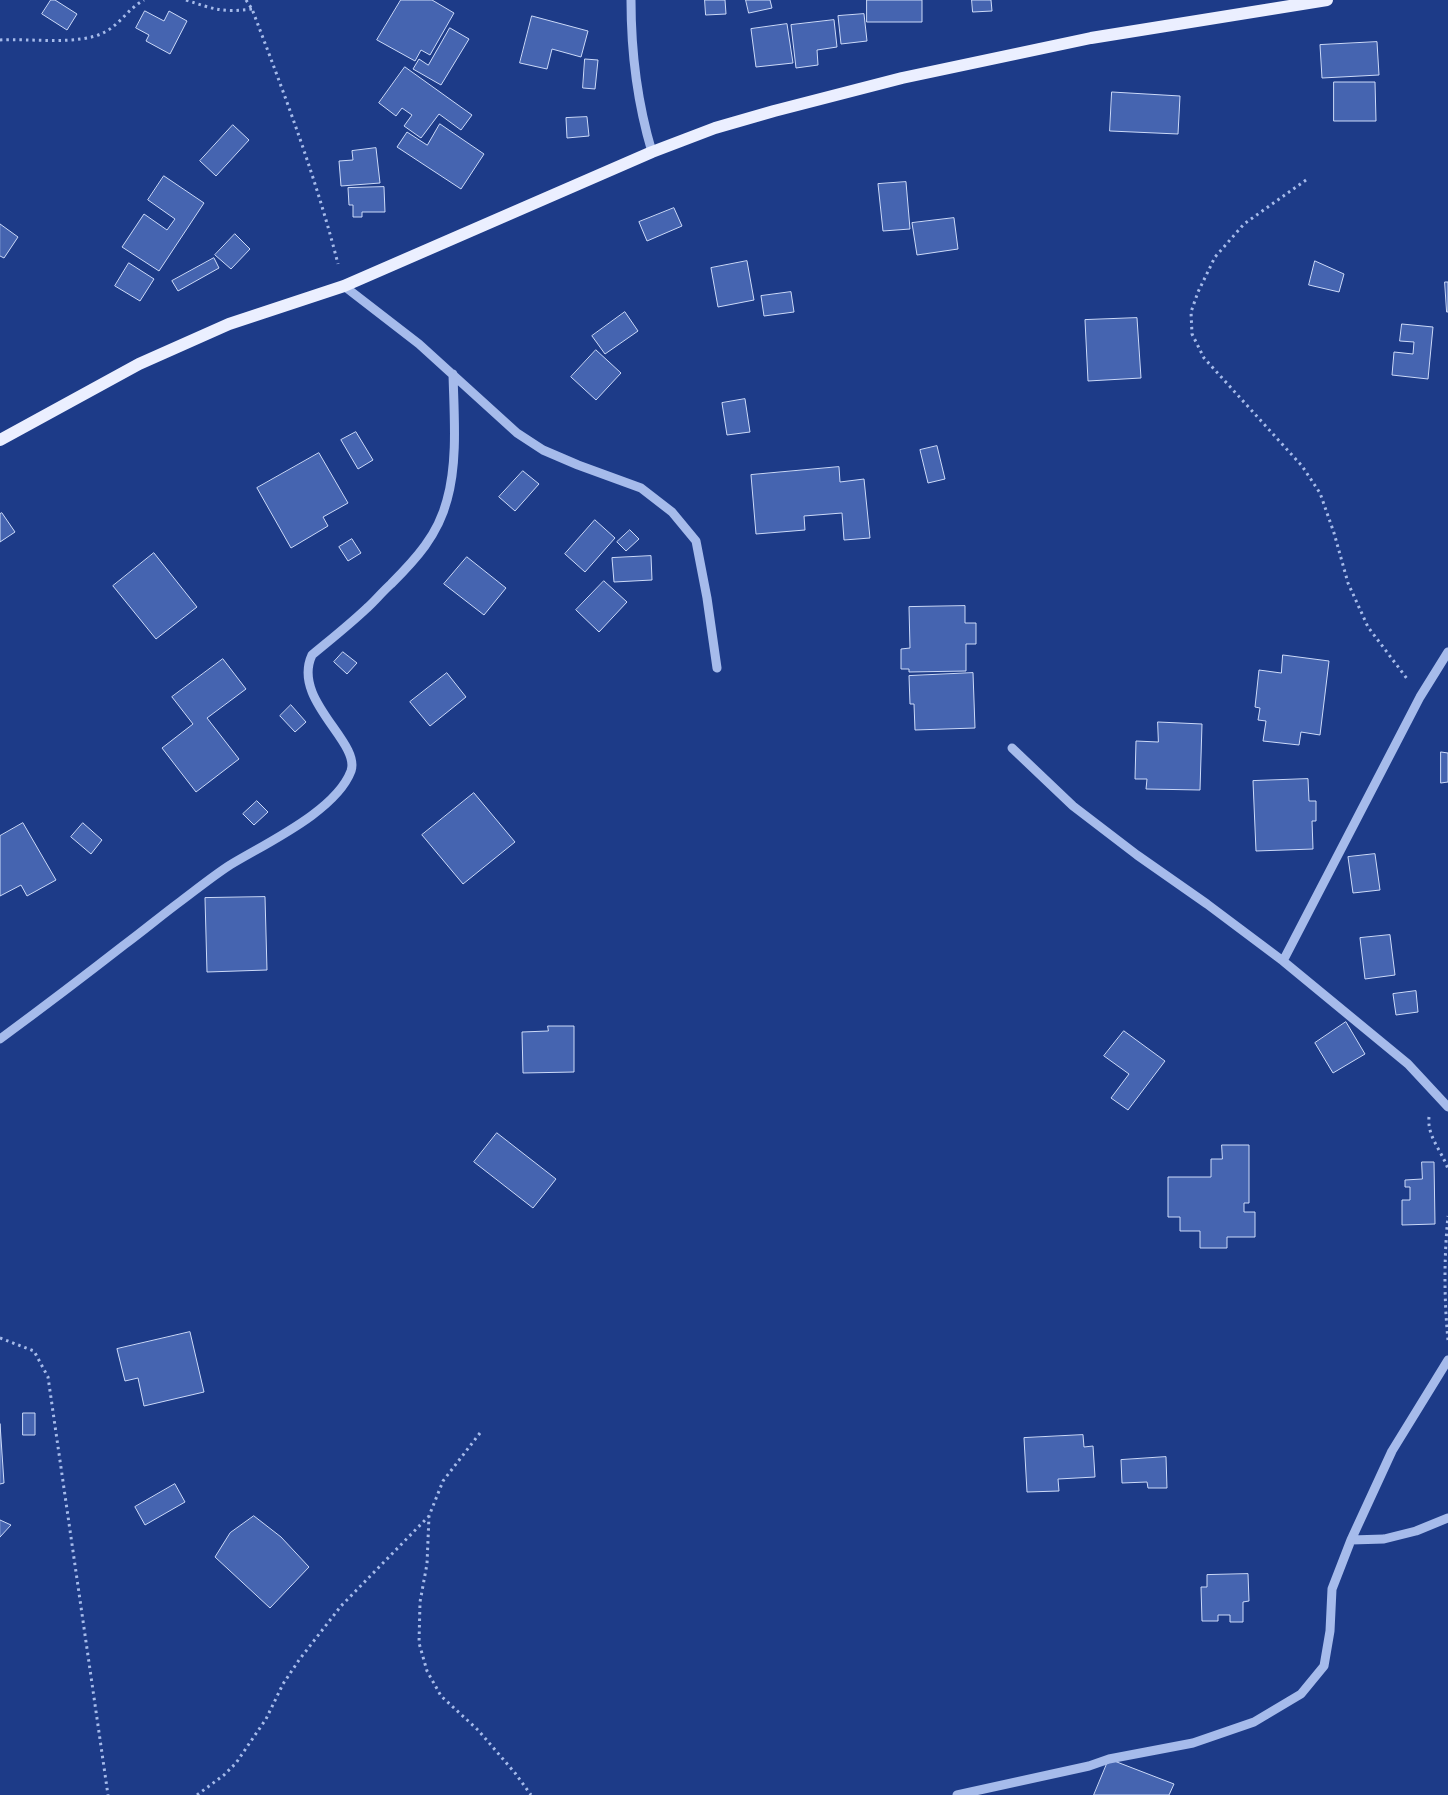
<!DOCTYPE html>
<html>
<head>
<meta charset="utf-8">
<style>
  body { margin:0 }
  canvas { display:block; background:#1d3b88 }
</style>
</head>
<body>
<canvas width="1448" height="1795"></canvas>
<script>
const g = document.querySelector('canvas').getContext('2d');
g.lineJoin = 'round';
function fill(path, color) {
  g.fillStyle = color;
  g.fill(path, 'evenodd');
}
function stroke(path, color, width, dash) {
  g.strokeStyle = color;
  g.lineWidth = width;
  g.lineCap = dash ? 'butt' : 'round';
  g.setLineDash(dash || []);
  g.stroke(path);
}
const building = new Path2D(`
  M51,0H55L77,14L67,30L42,14Z
  M401,0H432L454,13L430,55L421,50L415,61L377,40Z
  M705,0H725L726,14L706,15Z
  M746,0H770L772,8L749,13Z
  M867,0H922V22H867Z
  M972,0H991L992,11L973,12Z
  M145,11L164,21L169,11L187,21L170,54L146,41L149,35L136,28Z
  M864,14L867,41L841,44L838,16Z
  M532,16L588,31L581,57L552,49L547,69L520,63Z
  M834,20L837,47L817,50L818,65L796,68L791,25Z
  M787,24L793,63L756,67L751,29Z
  M450,28L469,39L441,85L413,69L419,59L428,65Z
  M1377,42L1379,75L1322,78L1320,45Z
  M585,59L598,60L595,89L583,88Z
  M405,67L472,115L461,130L439,114L421,138L404,126L412,115L402,108L396,116L379,103Z
  M1334,82H1375L1376,121H1334Z
  M1112,92L1180,96L1178,134L1110,131Z
  M587,117L589,136L567,138L566,118Z
  M440,124L484,154L461,189L397,147L407,132L427,145Z
  M233,125L249,140L216,176L200,161Z
  M376,148L380,183L341,186L339,161L353,160L352,151Z
  M164,176L204,203L159,271L122,247L144,214L167,230L175,219L148,200Z
  M906,182L910,229L883,231L878,184Z
  M384,187L385,212H362V217H353V205H349L348,188Z
  M674,208L682,226L647,241L639,222Z
  M954,218L958,249L917,255L912,223Z
  M0,224L18,237L4,258L0,256Z
  M235,234L250,249L231,269L215,255Z
  M214,258L219,268L178,291L172,281Z
  M747,261L754,300L718,307L711,268Z
  M1315,261L1344,274L1339,292L1309,285Z
  M129,263L154,279L140,301L115,286Z
  M1445,282H1448V312H1447Z
  M791,292L794,312L764,316L761,296Z
  M625,312L638,331L605,354L592,336Z
  M1137,318L1141,378L1088,381L1085,320Z
  M1402,324L1433,327L1428,379L1392,375L1394,352L1413,354L1414,342L1400,341Z
  M596,350L621,373L596,400L571,377Z
  M745,399L750,432L727,435L722,403Z
  M356,432L373,460L358,469L341,440Z
  M937,446L945,479L928,483L920,450Z
  M319,453L348,503L323,517L328,526L291,548L257,488Z
  M839,467L840,482L864,479L870,538L844,540L842,513L804,516L805,530L756,534L751,475Z
  M523,471L539,484L515,511L499,497Z
  M2,513L15,532L0,542V514Z
  M595,520L615,538L585,572L565,554Z
  M630,530L639,539L626,551L617,542Z
  M352,539L361,553L348,561L339,547Z
  M154,553L197,607L156,639L113,586Z
  M651,556L652,580L614,582L612,558Z
  M467,557L506,588L484,615L444,584Z
  M604,581L627,602L599,632L576,610Z
  M965,606V623H976V644H966V671L909,672V669H901V649L910,648L909,607Z
  M343,652L357,663L347,674L334,662Z
  M1283,655L1329,661L1320,735L1301,732L1299,745L1263,741L1266,721L1258,720L1260,708L1255,707L1259,670L1281,673Z
  M223,659L246,689L207,718L239,759L196,792L162,748L193,724L172,697Z
  M447,673L466,697L430,726L410,702Z
  M973,673L975,728L915,730L914,704H910L909,676Z
  M291,705L306,722L295,732L280,716Z
  M1158,722L1202,724L1200,790L1146,789L1147,779H1135L1136,741L1158,742Z
  M1441,752L1448,753V782L1441,783Z
  M1308,779L1309,801H1316V821H1312L1313,849L1256,851L1253,781Z
  M474,793L515,842L463,884L422,835Z
  M257,801L268,812L254,825L243,814Z
  M23,823L56,880L27,896L21,885L0,896V836Z
  M83,823L102,840L91,854L71,837Z
  M1375,854L1380,890L1353,893L1348,857Z
  M265,897L267,970L207,972L205,898Z
  M1390,935L1395,975L1365,979L1360,938Z
  M1416,991L1418,1012L1396,1015L1393,994Z
  M1346,1022L1365,1054L1333,1073L1315,1043Z
  M548,1026H574V1072L523,1073L522,1032L548,1031Z
  M1124,1031L1165,1061L1128,1110L1111,1098L1129,1074L1104,1056Z
  M497,1133L556,1179L533,1208L474,1162Z
  M1222,1145H1249V1203H1244V1212H1255V1237H1227V1248H1200V1231H1180V1217H1168V1177H1211V1159H1222Z
  M1422,1162H1434L1435,1224L1402,1225V1200H1410V1187H1405V1180L1422,1179Z
  M190,1332L204,1392L144,1406L138,1378L125,1381L117,1349Z
  M23,1413H35V1435H23Z
  M0,1424L4,1483L0,1484Z
  M1083,1435L1084,1447L1093,1446L1095,1477L1058,1479L1059,1491L1027,1492L1024,1438Z
  M1166,1457L1167,1488H1148L1147,1482L1122,1483L1121,1460Z
  M175,1484L185,1502L145,1525L135,1507Z
  M254,1516L281,1537L309,1567L270,1608L215,1557L230,1533Z
  M0,1520L11,1525L0,1537Z
  M1248,1574L1249,1601L1243,1602V1622H1230V1615H1218V1621H1202L1201,1587H1207V1575Z
  M1109,1759L1174,1784L1169,1795H1094Z`);
const path = new Path2D(`
  M186,0C213,9 223,13 252,9
  M246,0L252,9C284,93 316,177 338,264
  M0,40C30,38 79,46 105,32C120,24 129,8 144,0
  M1306,180L1244,224L1215,257L1198,292L1191,312L1192,334L1204,358L1302,466L1320,493L1334,533L1348,583L1368,627L1408,680
  M1429,1117C1427,1137 1442,1151 1448,1169
  M0,1338L34,1351L48,1377L108,1795
  M1448,1340C1444,1299 1444,1257 1448,1216
  M480,1433L443,1481L429,1516L427,1564L420,1602L419,1643L427,1671L441,1696L478,1730L515,1773L531,1795
  M197,1795L224,1775L236,1763L266,1719L283,1684L299,1660L341,1606L429,1516`);
const minor = new Path2D(`
  M631,0C631,52 637,102 652,152
  M344,286L419,344L517,433L543,450L578,465L641,488L672,512L696,541L707,598L717,668
  M1012,748L1073,806L1137,855L1207,904L1283,961L1408,1064L1448,1107
  M1283,961L1420,697L1448,652
  M0,1039C42,1008 83,977 124,945C143,931 162,915 181,901C197,889 213,876 230,865C266,843 336,811 351,771C361,742 291,700 312,655C330,640 349,625 367,608C375,601 382,592 391,584C416,559 438,535 447,500C458,461 454,414 453,374
  M1351,1540L1384,1539L1416,1531L1448,1518
  M957,1795L1089,1766L1109,1759L1193,1743L1254,1722L1301,1694L1324,1666L1330,1631L1332,1589L1351,1540L1392,1451L1448,1360`);
const major = new Path2D(`
  M0,440L139,364L229,324L344,286L652,152L715,128L774,111L902,78L1091,38L1327,0`);
fill(building, '#4564b0');
stroke(building, '#cbd9f8', 1);
stroke(path, '#a6bbeb', 3, [2.5, 4]);
stroke(minor, '#a6bbeb', 9);
stroke(major, '#ebefff', 12);
</script>
</body>
</html>
